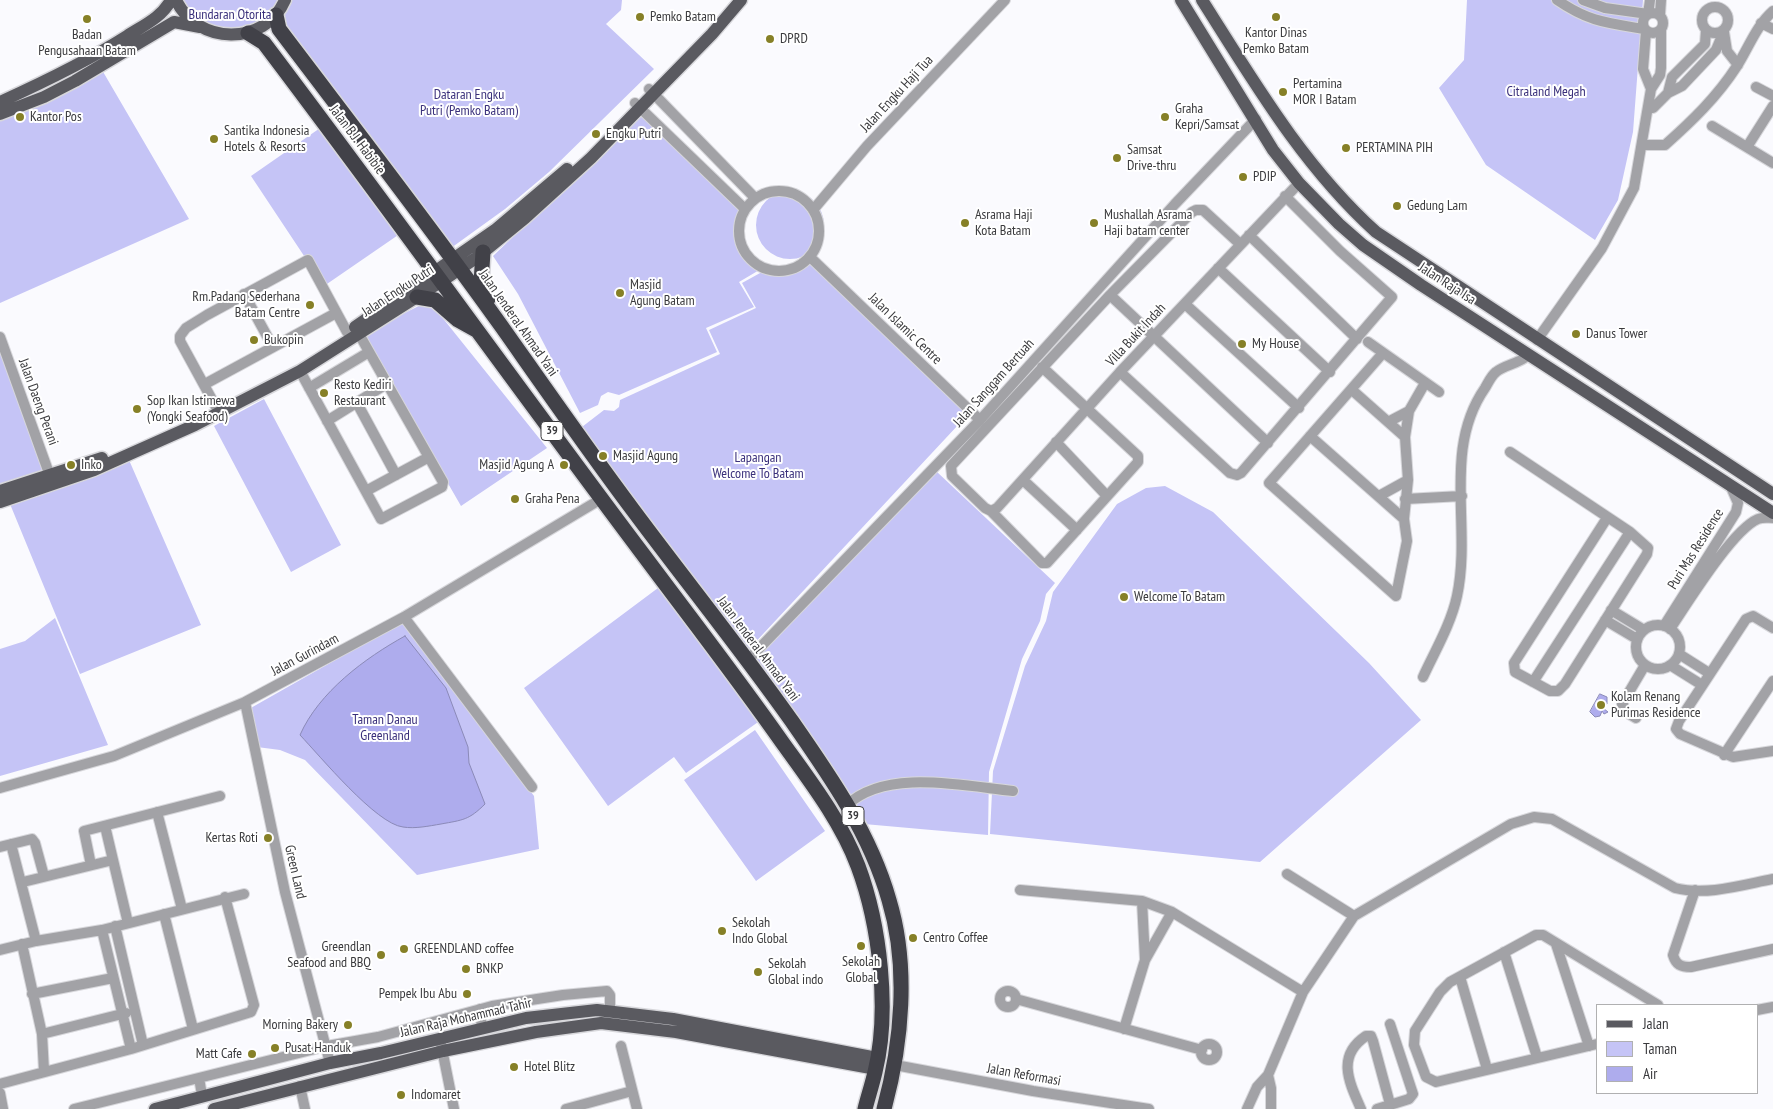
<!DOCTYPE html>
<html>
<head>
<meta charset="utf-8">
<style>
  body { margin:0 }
  #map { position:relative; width:1773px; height:1109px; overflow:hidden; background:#fafafe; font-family:"PT Sans Narrow",sans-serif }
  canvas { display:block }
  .legend { position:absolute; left:1596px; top:1004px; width:162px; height:90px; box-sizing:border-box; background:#fff; border:1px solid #b0b0b1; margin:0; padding:6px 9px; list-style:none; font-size:15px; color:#3a3a3d }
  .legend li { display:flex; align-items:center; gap:10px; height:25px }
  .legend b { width:25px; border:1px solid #b0b0b1 }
</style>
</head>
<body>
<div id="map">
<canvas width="1773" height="1109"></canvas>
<ul class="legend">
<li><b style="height:6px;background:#5a5a60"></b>Jalan</li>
<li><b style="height:14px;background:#c5c4f6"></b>Taman</li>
<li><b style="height:14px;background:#aeaced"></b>Air</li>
</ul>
</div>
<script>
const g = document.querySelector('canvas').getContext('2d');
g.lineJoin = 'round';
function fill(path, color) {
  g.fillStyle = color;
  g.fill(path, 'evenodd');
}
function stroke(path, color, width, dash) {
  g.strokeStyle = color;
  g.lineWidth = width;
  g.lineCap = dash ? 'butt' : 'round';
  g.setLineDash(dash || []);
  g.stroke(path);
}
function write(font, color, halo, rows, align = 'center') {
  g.font = font + ' "PT Sans Narrow",sans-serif';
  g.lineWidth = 4;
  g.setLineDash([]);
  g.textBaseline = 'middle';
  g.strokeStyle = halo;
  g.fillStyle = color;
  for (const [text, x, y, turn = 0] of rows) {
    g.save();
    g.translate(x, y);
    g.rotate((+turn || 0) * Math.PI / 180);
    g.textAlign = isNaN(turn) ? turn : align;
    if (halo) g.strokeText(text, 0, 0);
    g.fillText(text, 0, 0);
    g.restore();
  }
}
const green = new Path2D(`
  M182,0H278C266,23 236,36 211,26C198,21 190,11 182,0Z
  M281,0H622L621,10L606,24L654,69L549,172L505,209L451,248L276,16Z
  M1467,0H1643L1633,132L1618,200L1595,240L1486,165L1439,88L1464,60Z
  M102,70L189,219L0,303V119Z
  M643,112L740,208L736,235L750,262L761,269L739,282L754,307L706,328L717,352L619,395L608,392L601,396L598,405L580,413L518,294L493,256Z
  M323,126L404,231L324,286L251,176Z
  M756 225a34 34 0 1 1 68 0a34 34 0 1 1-68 0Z
  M818,257L973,409L749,649L578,430L604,410L614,411L619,407L620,400L720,354L709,330L756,308L742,283L771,267L797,268Z
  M429,301L547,448L461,506L362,334Z
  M0,345L45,474L0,488Z
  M264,399L341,545L291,572L214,426Z
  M129,460L201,625L80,674L10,504Z
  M936,471L1055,583L1046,594L1040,621L1022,659L989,772L988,835L864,824L837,774L754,662Z
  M1165,486L1213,512L1369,663L1421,720L1260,862L990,834L993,771L1025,666L1046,621L1053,592L1117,504L1146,488Z
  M662,585L761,720L686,773L674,757L608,806L524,688Z
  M55,618L108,745L0,776V649L25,641Z
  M404,621L534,796L539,849L417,875L305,760L280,750L257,747L249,709Z
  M755,730L825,831L756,881L684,780Z`);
const water = new Path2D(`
  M405,636L446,688L468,747L469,763L485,804C469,820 463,820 441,824C429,826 415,829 403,827C376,824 320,756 300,735C319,692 365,658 405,636Z
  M1600,694L1607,697V704L1603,708L1608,712L1604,714L1602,711L1600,716L1595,717L1590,712Z`);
const minor = new Path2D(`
  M1557,0C1589,22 1607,23 1644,29
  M1583,0L1605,8L1648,14L1650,0
  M1702 20a13 13 0 1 1 26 0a13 13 0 1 1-26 0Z
  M1643 23a10 10 0 1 1 20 0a10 10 0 1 1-20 0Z
  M1660,15L1661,0
  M1761,23L1773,29
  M1646,31L1643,69L1651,89
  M1724,32L1727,51L1738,65
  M1756,87L1773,96
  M649,89L755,198
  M1668,93L1672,77L1705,44L1706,30
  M635,103L745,209
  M1648,108H1653L1668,93L1682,86L1716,50L1724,31
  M1712,126L1773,163
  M1642,145H1665C1692,121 1717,97 1737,66C1749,47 1756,26 1773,11
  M1747,147L1773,106
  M739 231a40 40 0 1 1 80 0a40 40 0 1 1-80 0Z
  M813,210L867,146L1005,0
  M1249,235L1357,339
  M1240,244L1203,210H1196L1192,212L1110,295L951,466L952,476L985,508L991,511L997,508L1120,372L1299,183
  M810,257L980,420
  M1218,268L1330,372
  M244,294L273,347
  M1110,295L1268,443
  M1185,304L1299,408
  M0,337L50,476
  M1537,340L1602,248L1634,188L1651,89L1660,75L1661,68V30
  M1368,342L1439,392
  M1383,353L1269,483L1396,596L1407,541L1404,519L1408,480L1405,437L1409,411L1425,383
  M300,371L381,519L442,487L443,482L359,334
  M1120,372L1230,473L1237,475L1241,473L1392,297L1340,251L1285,196
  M205,384L336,313
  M309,388L369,352
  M1352,390L1405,437
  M357,403L396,475
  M216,407L180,341V336L186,328L207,315L308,260L347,332
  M327,421L388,383
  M1388,422L1409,411
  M1310,436L1404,519
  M1056,442L1107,496
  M1510,452L1630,532L1648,548L1647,554L1565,684L1558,691H1550L1515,672L1514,663L1607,518
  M1023,480L1077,530
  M366,491L429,457
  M1379,496L1408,480
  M1405,499L1462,496
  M991,511L1042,563H1047L1138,462V456L1042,367
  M1611,610L1644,630
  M404,617L532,787
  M1605,620L1637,639
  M1636 647a22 22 0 1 1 44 0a22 22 0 1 1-44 0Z
  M1664,626L1736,512L1738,503L1730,485
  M1773,628L1753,616L1746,619L1679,721L1676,729L1680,734L1733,757L1773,751
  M1670,629C1687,604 1732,530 1758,519C1763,517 1768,518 1773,518
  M1679,654L1709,673
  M748,660L980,420L1175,204L1256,119
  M1670,665L1702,685
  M1423,677C1435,651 1451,624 1457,596C1472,526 1442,450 1485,388C1488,383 1491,376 1496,372C1504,365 1518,364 1529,355
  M1533,682L1630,532
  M245,702L285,892L330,1063
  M1636,718L1626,712L1622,704L1645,665
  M1724,755L1773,681
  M0,788L114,756L245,702L404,617L601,499
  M847,805C886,768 964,786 1013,791
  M157,812L182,909
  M105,826L113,860
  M11,844L36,941
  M0,847L32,839L35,843L44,876
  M91,865L84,831L220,796
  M1287,874L1354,916
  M23,882L113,860L128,923
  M1020,890L1142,901L1172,912L1303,992
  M1695,890L1673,955C1676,965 1681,967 1691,967L1773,949
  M1142,901L1145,960L1172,912
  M164,914L193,1029
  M115,926L143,1045
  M102,930L131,1049
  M22,944L42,1034L44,1071
  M1556,944L1589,1046
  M0,950L36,941L102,930L244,894
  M1504,952L1537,1057
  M1460,977L1487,1069
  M1000 999a8 8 0 1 1 16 0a8 8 0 1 1-16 0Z
  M32,994L113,978
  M1016,999L1202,1050
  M480,1009L482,1029
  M1757,1010L1773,1007
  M1124,1029L1145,960
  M42,1034L126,1013
  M441,1044L454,1109
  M1597,1044L1436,1082L1426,1077L1414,1045L1415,1031L1440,992L1450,982L1536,935H1543L1658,1005
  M1201 1052a8 8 0 1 1 16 0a8 8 0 1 1-16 0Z
  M621,1046L637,1109
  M895,1065L1033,1091L1149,1109
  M1268,1075L1271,1088V1109
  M199,1078L202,1095
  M0,1084L131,1049L251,1012L254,1005L225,897
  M300,1086L305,1109
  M0,1093L3,1109
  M74,1109L327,1046L378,1037L492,1006L563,995L607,991L610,995V1011
  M566,1109L632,1091
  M1247,1109L1257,1087L1268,1075L1303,992L1354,916L1511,824L1534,817L1552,819L1675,888C1707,896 1742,885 1773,879
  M1361,1109C1349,1082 1336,1056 1366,1036H1371L1373,1041L1390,1104
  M1377,1109L1409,1099L1413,1094L1390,1024`);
const major = new Path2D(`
  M176,0C197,45 265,47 285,0
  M1181,0L1273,150L1299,183L1339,224L1363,245L1421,285L1773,513
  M1202,0C1254,82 1303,166 1376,232L1773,494
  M0,102C44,82 86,62 127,36C144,25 161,18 171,0
  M0,114L44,97L75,81L174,22L200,27
  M355,327L495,230L567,169
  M0,491L102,458
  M0,502L94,470L195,425L300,371L442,281L476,258L525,218L591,158L712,34L741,0
  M155,1109L330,1063L381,1053L526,1018L597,1010L673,1019L877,1058
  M214,1109L443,1051L536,1032L601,1023L676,1032L876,1069`);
const highway = new Path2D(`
  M276,15L279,29C354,128 430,226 502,327C545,388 588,450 633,510C685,580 740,648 791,720C830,776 870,833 889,900C909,966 902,1043 884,1109
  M248,33L264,43C392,212 515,384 642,553C689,616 737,678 782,742C810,781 841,821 858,866C880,925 890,1011 875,1072C872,1085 868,1097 865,1109
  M483,252L481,283L488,299
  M417,297L435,300L458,320L476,330`);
const markers = [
  [640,17,5,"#868027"],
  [1276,17,5,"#868027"],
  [87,19,5,"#868027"],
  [770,39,5,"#868027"],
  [1283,92,5,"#868027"],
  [20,117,5,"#868027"],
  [1165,117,5,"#868027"],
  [596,134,5,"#868027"],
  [214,139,5,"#868027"],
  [1346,148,5,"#868027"],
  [1117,158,5,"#868027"],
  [1243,177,5,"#868027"],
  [1397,206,5,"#868027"],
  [965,223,5,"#868027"],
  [1094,223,5,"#868027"],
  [620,293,5,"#868027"],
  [310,305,5,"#868027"],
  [1576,334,5,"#868027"],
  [254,340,5,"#868027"],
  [1242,344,5,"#868027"],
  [324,393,5,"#868027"],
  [137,409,5,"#868027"],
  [603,456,5,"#868027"],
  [71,465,5,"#868027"],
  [564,465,5,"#868027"],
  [515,499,5,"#868027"],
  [1124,597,5,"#868027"],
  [1601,705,5,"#868027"],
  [268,838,5,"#868027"],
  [722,931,5,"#868027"],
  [913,938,5,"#868027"],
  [861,946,5,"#868027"],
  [404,949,5,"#868027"],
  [381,955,5,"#868027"],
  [466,969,5,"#868027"],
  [758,972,5,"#868027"],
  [467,994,5,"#868027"],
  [348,1025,5,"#868027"],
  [275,1048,5,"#868027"],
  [252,1054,5,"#868027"],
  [514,1067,5,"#868027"],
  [401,1095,5,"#868027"]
];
const shields = [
  [552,431,22],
  [853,816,22]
];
const shieldNames = [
  ["39",552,431],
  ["39",853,816]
];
const parkNames = [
  ["Bundaran Otorita",230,15],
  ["Citraland Megah",1546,92],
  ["Dataran Engku",469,95],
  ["Putri (Pemko Batam)",469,111],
  ["Lapangan",758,458],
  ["Welcome To Batam",758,474],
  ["Taman Danau",385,720],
  ["Greenland",385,736]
];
const poiNames = [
  ["Pemko Batam",650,17],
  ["Kantor Dinas",1276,33,"center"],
  ["Pemko Batam",1276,49,"center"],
  ["Badan",87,35,"center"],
  ["Pengusahaan Batam",87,51,"center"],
  ["DPRD",780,39],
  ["Pertamina",1293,84],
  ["MOR I Batam",1293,100],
  ["Graha",1175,109],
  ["Kepri/Samsat",1175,125],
  ["Kantor Pos",30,117],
  ["Santika Indonesia",224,131],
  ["Hotels & Resorts",224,147],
  ["Engku Putri",606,134],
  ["PERTAMINA PIH",1356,148],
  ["Samsat",1127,150],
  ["Drive-thru",1127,166],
  ["PDIP",1253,177],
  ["Gedung Lam",1407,206],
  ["Asrama Haji",975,215],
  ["Kota Batam",975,231],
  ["Mushallah Asrama",1104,215],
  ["Haji batam center",1104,231],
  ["Masjid",630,285],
  ["Agung Batam",630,301],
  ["Rm.Padang Sederhana",300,297,"right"],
  ["Batam Centre",300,313,"right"],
  ["Danus Tower",1586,334],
  ["Bukopin",264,340],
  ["My House",1252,344],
  ["Resto Kediri",334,385],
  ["Restaurant",334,401],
  ["Sop Ikan Istimewa",147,401],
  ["(Yongki Seafood)",147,417],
  ["Masjid Agung",613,456],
  ["Inko",81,465],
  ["Masjid Agung A",554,465,"right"],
  ["Graha Pena",525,499],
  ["Welcome To Batam",1134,597],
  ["Kolam Renang",1611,697],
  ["Purimas Residence",1611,713],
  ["Kertas Roti",258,838,"right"],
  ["Sekolah",732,923],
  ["Indo Global",732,939],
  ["Centro Coffee",923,938],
  ["Greendlan",371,947,"right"],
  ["Seafood and BBQ",371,963,"right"],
  ["GREENDLAND coffee",414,949],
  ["Sekolah",861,962,"center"],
  ["Global",861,978,"center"],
  ["Sekolah",768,964],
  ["Global indo",768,980],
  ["BNKP",476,969],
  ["Pempek Ibu Abu",457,994,"right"],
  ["Morning Bakery",338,1025,"right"],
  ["Pusat Handuk",285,1048],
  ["Matt Cafe",242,1054,"right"],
  ["Hotel Blitz",524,1067],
  ["Indomaret",411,1095]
];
const streetNames = [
  ["Jalan Engku Haji Tua",897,94,-47],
  ["Jalan B.J. Habibie",357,140,53],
  ["Jalan Raja Isa",1447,284,33],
  ["Jalan Engku Putri",398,291,-33],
  ["Jalan Jenderal Ahmad Yani",518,323,55],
  ["Jalan Islamic Centre",905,329,44],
  ["Villa Bukit Indah",1136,335,-47],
  ["Jalan Sanggam Bertuah",994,383,-48],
  ["Jalan Daeng Perani",38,402,70],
  ["Puri Mas Residence",1696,549,-58],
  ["Jalan Jenderal Ahmad Yani",758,649,53],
  ["Jalan Gurindam",305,655,-28],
  ["Green Land",295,872,77],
  ["Jalan Raja Mohammad Tahir",466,1018,-13],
  ["Jalan Reformasi",1024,1075,10]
];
fill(green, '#c5c4f6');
fill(water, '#aeaced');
stroke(water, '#8b8ab8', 1);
stroke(minor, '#d7d7db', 12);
stroke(major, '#d7d7db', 15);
stroke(highway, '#d7d7db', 18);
stroke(minor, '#a2a2a6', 10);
stroke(major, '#5a5a60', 12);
stroke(highway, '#414148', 15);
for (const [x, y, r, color] of markers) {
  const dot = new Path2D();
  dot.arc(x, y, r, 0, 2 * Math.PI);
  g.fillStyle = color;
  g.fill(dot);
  stroke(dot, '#fff', 2);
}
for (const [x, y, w] of shields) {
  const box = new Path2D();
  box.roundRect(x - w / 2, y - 9.5, w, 19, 4);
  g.fillStyle = '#fff';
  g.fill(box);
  stroke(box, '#3a3a3d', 1);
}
write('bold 12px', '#3a3a3d', null, shieldNames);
write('14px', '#3a307b', '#fff', parkNames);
write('14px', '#3a3a3d', '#fff', poiNames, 'left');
write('14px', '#3a3a3d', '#fff', streetNames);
</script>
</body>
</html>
